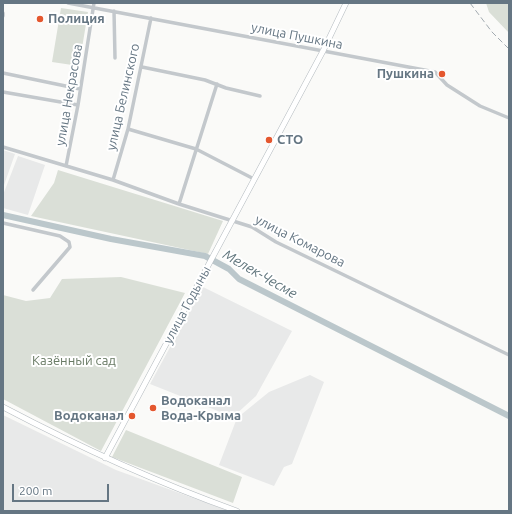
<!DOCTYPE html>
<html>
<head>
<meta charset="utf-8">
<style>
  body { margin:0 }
  #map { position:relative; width:512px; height:514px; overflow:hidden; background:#fafaf8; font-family:Ubuntu,sans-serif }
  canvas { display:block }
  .frame { position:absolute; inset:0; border:4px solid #657683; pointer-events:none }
  .scale { position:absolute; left:12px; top:484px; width:97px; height:18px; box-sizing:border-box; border:2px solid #657683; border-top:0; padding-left:5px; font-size:12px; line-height:14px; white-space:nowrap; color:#657683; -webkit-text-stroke:3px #fff; paint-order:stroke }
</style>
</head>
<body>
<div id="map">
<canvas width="512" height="514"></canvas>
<div class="frame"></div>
<div class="scale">200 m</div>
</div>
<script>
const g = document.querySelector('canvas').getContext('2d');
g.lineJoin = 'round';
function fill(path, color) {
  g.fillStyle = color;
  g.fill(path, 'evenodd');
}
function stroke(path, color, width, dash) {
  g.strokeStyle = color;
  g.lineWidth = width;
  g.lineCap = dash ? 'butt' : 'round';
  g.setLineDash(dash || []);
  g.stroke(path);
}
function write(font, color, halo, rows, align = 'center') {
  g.font = font + ' Ubuntu,sans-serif';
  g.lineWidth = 4;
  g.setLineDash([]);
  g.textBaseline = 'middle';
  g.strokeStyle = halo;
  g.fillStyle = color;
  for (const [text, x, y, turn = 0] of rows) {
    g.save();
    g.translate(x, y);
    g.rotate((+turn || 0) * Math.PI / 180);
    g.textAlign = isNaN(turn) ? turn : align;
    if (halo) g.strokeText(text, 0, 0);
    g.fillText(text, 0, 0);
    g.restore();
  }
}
const built = new Path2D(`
  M3,150L15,154L3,188Z
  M18,156L45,165L28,215L3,208V195Z
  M203,287L292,331L256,396L233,417L150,384Z
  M310,375L324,382L292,464L284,467L274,486L219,465L237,418L269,392Z
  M3,415L116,470L229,511H3Z`);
const green = new Path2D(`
  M486,3H509V33L489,12Z
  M61,8L88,12L79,66L52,62Z
  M58,170L223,221L208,254L31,216L54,183Z
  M121,277L185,293L101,451L3,399V295L26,301L50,298L62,279Z
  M126,430L242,477L233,503L112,457Z`);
const river = new Path2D(`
  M3,215L111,239L205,256L229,269L239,279L509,416`);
const street = new Path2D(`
  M68,3L435,72L447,85L480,106L509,118
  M114,11L115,58
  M3,13V16
  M142,67L205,80L226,88L260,96
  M3,73L80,89
  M3,92L78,105
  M128,129L196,149L254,179
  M3,147L113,180L179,204L252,227L276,242L509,355
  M66,166L78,105L94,3
  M113,180L128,129L151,18
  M179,204L217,84
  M3,223L60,236L69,242L70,247L33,290`);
const secondary = new Path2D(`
  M3,407C79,447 156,482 237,511
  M105,458L323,51L346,3`);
const rail = new Path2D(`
  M470,3L492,32L509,49`);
const markers = [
  [40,19,4,"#e4572e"],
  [442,74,4,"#e4572e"],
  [269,140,4,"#e4572e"],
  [153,408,4,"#e4572e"],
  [132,416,4,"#e4572e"]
];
const poiNames = [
  ["Полиция",48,19],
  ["Пушкина",434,74,"right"],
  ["СТО",277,140],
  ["Водоканал",161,401],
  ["Вода-Крыма",161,416],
  ["Водоканал",124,416,"right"]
];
const streetNames = [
  ["улица Пушкина",297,36,11],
  ["улица Некрасова",69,95,-80],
  ["улица Белинского",123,97,-77],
  ["улица Комарова",300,241,27],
  ["улица Годыны",187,305,-62]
];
const parkNames = [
  ["Казённый сад",74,361]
];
const waterNames = [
  ["Мелек-Чесме",260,274,30]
];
fill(built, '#e8e9e9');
fill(green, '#dadfd7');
stroke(river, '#bbc7cb', 6);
stroke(secondary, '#b3babf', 6);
stroke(street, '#c3c8cc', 3.5);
stroke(secondary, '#fff', 5);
stroke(rail, '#a2aab0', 1, [6, 3]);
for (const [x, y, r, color] of markers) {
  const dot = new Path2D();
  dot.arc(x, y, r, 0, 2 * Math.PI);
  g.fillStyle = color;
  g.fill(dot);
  stroke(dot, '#fff', 1.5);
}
write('bold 13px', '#657683', '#fff', poiNames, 'left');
write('13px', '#657683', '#fff', streetNames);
write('13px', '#687a64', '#fff', parkNames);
write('italic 14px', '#60757c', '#fff', waterNames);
</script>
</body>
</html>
